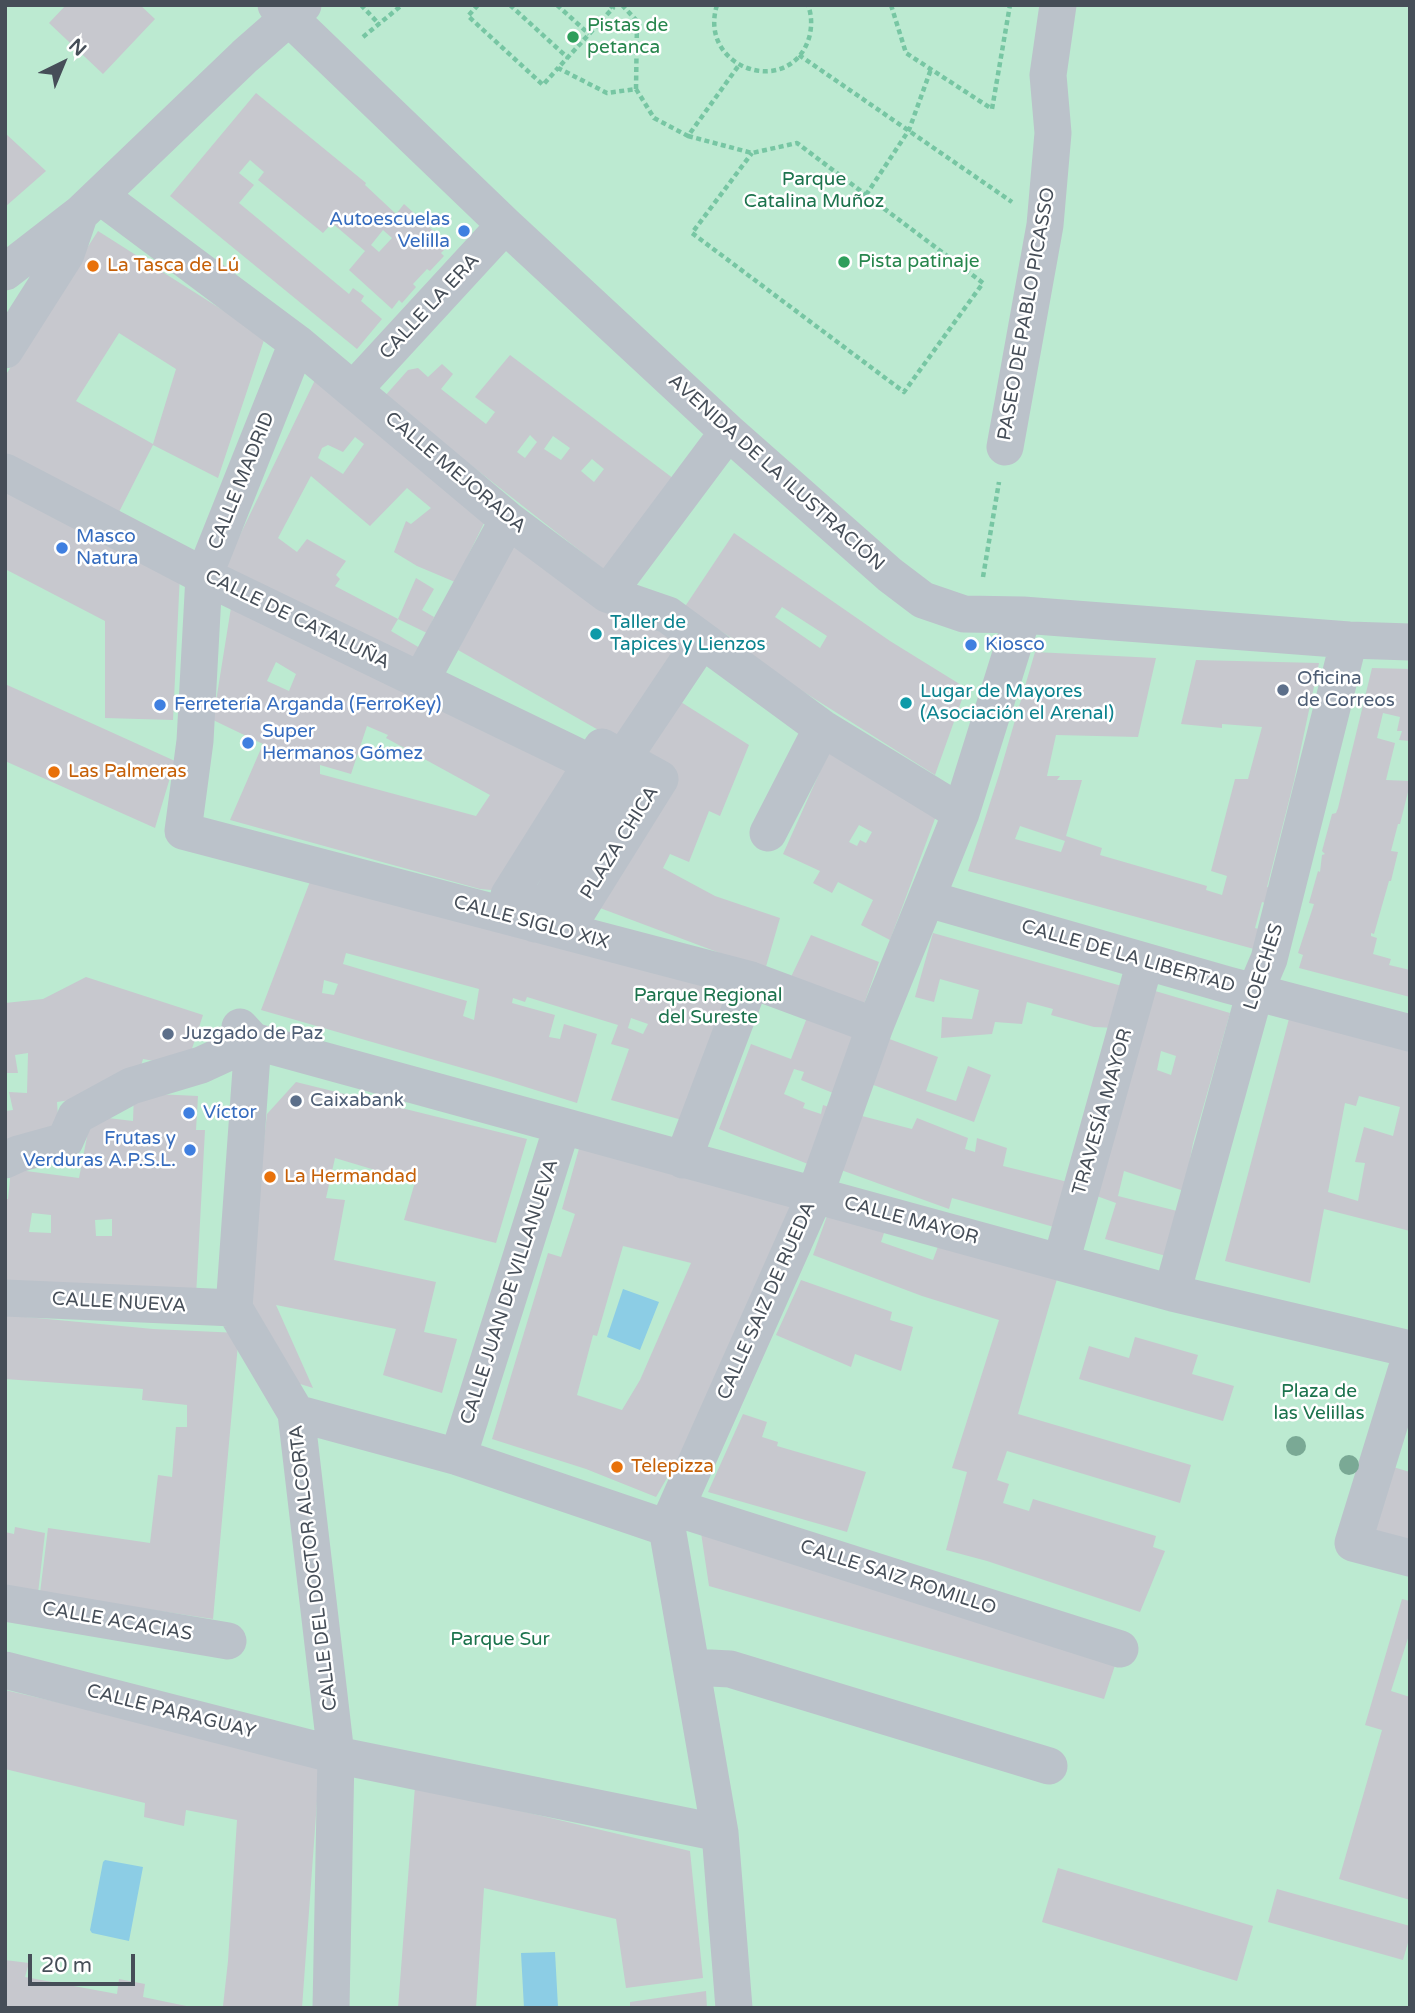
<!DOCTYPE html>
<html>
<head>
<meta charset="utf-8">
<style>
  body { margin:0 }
  #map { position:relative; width:1415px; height:2013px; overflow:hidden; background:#eeecec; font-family:"Varela Round",sans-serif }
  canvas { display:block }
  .frame { position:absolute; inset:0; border:7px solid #464e58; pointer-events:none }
  .north { position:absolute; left:28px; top:28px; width:70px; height:70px; -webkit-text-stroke:5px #fff; paint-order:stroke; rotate:43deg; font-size:19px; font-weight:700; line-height:28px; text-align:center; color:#464e58 }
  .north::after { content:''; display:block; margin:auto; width:24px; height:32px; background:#464e58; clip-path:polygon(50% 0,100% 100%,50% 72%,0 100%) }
  .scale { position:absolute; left:28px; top:1954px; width:107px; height:32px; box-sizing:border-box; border:4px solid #464e58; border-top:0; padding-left:9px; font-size:21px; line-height:24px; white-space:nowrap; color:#464e58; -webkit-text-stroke:5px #fff; paint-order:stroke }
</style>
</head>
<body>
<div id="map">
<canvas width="1415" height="2013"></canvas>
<div class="frame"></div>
<div class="north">N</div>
<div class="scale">20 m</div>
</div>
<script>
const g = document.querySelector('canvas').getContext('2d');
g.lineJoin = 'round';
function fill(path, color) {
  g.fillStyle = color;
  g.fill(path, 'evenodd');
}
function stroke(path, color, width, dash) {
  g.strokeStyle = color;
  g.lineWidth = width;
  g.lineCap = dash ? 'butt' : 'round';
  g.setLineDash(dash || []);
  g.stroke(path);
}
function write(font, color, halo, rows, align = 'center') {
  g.font = font + ' "Varela Round",sans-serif';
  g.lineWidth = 5;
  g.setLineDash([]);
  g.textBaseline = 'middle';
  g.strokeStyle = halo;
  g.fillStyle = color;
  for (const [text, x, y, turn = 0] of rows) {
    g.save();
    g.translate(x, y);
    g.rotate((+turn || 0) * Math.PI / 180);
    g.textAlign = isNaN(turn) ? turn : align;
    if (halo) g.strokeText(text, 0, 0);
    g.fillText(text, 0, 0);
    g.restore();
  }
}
const green = new Path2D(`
  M5,5H1410V2008H5Z`);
const water = new Path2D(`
  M623,1289L659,1302L640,1350L607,1337Z
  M105,1860L143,1867L129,1941L92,1933L90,1930L103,1862Z
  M555,1952L558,2007L524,2008L521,1953Z`);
const building = new Path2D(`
  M66,5H140L155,19L103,74L49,23Z
  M256,93L366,183L365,185L396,214L404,204L449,245L441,253L444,256L430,271L427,269L413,284L416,287L402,303L399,300L392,309L349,270L365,251L332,223L323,233L258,180L264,172L250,160L239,173L254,185L239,203L349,294L353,288L364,296L361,301L382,319L357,349L170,196ZM383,230L392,238L379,252L371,245Z
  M5,133L46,171L5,207Z
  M98,231L265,337L218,478L153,445L118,514L5,454V376ZM119,333L176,369L153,444L76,401Z
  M510,355L678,482L607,572L384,397L408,370L418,368L428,377L442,364L453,374L441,389L486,424L495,412L475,397ZM530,435L537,442L525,458L517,452ZM553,436L570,448L561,460L544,449ZM592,459L604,469L594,482L581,471Z
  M316,378L486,519L455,582L417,566L394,552L406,521L411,524L431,508L407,488L370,526L311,476L278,538L297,552L307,539L346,561L336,575L340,579L335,586L398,619L416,578L434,589L422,610L434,617L427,633L398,619L391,631L420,648L410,667L224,568ZM355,437L364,444L343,474L318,458L322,448L328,445L343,452Z
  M5,487L180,574L173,720L105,718V621L5,569Z
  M734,533L890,641L966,688L935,775L747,656L751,650L684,608ZM782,607L827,636L820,648L775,617Z
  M518,535L691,640L623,744L458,650Z
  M233,595L582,765L510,884L491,890L480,889L230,820L263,744L213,720ZM276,662L296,674L289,691L267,681ZM367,726L388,735L386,738L490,795L476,816L320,774V765L351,774Z
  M1035,652L1156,658L1138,737L1056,735L1047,776H1060L1057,780H1082L1066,836L1102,848L1100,855L1207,886L1206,890L1222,895L1227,876L1211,871L1235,779H1248L1262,727L1222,724V728L1181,724L1196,660L1319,663L1294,781L1267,887L1272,888L1268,904L1262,902L1255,928L1259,929L1254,949L968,871L999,775ZM1020,826L1065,841L1061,852L1015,839Z
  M1372,668L1410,669V741L1399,740L1402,731H1397L1400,717L1383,713L1377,738L1395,743L1386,780L1410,781V784L1400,824H1398L1391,851L1398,852L1391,881H1389L1374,934L1371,933V936L1377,938L1373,954L1391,959L1389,965L1410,970V997L1299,968L1303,955L1298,953L1314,904L1309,903L1318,871L1320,872L1322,855L1325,854L1322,851L1332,814L1336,813L1338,808Z
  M5,684L175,761L155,828L5,761Z
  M673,697L749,745L720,816L709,811L689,862L670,854L663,868L715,896L780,918L765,970L592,905L638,752Z
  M832,745L936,816L890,940L861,925L873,900L838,882L832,893L813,883L820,871L783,854ZM859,825L872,832L866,843L860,840L857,846L849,842Z
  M314,871L732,986L682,1120L611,1100L629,1049L611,1044L618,1025L527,997L525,1002L513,998L512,1003L555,1015L549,1037L560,1039L564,1024L597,1034L577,1103L497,1078L261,1010ZM346,953L479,989L474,1020L463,1016L467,1001L343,964ZM324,980L338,984L334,995L322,993ZM631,1018L648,1024L643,1034L628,1028Z
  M933,933L1129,988L1117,1028L1094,1027L1051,1015L1053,1009L1027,1002L1022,1024L995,1022L992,1034L941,1038L942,1017L972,1019L979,990L940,979L934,1002L915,997Z
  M811,935L879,962L864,1004L790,979Z
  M86,977L203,1015L186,1067L143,1059L140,1069L105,1095L57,1102L59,1129L5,1151V1111L13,1110L9,1092L27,1093L28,1053L15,1055L18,1073H5V1003L43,999Z
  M1145,988L1230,1013L1193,1143L1184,1191L1124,1171L1118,1196L1181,1212L1166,1256L1105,1239L1116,1203L1094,1195ZM1161,1051L1176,1056L1171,1075L1157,1070Z
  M808,1015L858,1033L838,1095L801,1080L804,1072L794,1069L784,1094L805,1103L803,1108L821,1114L823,1105L832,1108L813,1166L719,1129L751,1044L791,1059Z
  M1290,1015L1410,1050V1231L1324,1209L1310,1283L1225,1261ZM1359,1096L1400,1107L1393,1136L1364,1127L1355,1162L1365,1163L1358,1201L1328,1192L1345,1103L1356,1106Z
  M884,1037L938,1057L926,1091L956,1101L968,1066L991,1075L974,1122L868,1083Z
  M296,1082L527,1139L496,1243L404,1220L415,1182L335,1158L326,1198L345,1200L334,1260L436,1282L424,1332L457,1339L442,1393L383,1375L396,1329L276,1305L313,1388L281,1378L245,1302L267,1114Z
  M134,1093L198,1096L196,1130H205L196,1296L5,1286V1199H8L11,1169L79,1178L91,1116L133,1121ZM32,1213L51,1215V1233L29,1232ZM112,1219V1236H96L95,1220Z
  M862,1116L912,1129L917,1118L968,1138L965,1149L975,1152L977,1138L1007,1148L1003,1166L1076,1184L1061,1229L952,1198L949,1209L841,1170Z
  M582,1138L802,1200L709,1405L656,1497L586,1469L492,1439L548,1253L561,1257L575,1214L562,1209ZM623,1246L691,1263L640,1380L622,1410L577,1395L593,1335L597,1336Z
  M831,1205L887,1224L881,1242L933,1260L940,1241L1057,1279L1018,1414L1191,1465L1180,1503L1007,1451L997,1480L1009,1484L1003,1503L1029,1511L1033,1499L1156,1536L1153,1547L1165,1551L1140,1612L987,1561L946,1550L967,1472L952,1468L999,1320L922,1296L813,1255Z
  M801,1280L892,1312L890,1320L913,1327L901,1371L855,1354L851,1367L776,1335Z
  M5,1315L153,1329L239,1333L213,1619L40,1593L48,1528L150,1543L158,1475L172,1477L176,1427H187V1405L142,1400L143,1389L5,1379Z
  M1135,1337L1198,1355L1192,1374L1234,1386L1223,1421L1079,1379L1089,1346L1129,1358Z
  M743,1414L767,1422L762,1437L778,1442L777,1446L866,1472L847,1532L708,1492Z
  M1393,1467L1410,1472V1544L1373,1534Z
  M700,1526L1118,1656L1104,1699L709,1586Z
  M15,1527L45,1533L37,1602L5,1596V1532L14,1534Z
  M1402,1599L1410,1601V1632L1391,1691L1410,1697V1900L1339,1879L1382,1730L1365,1725Z
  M5,1690L117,1716L320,1760L302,2008H221L223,2006L228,1961L237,1820L186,1810L184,1826L144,1817L145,1803L5,1769Z
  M415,1786L690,1851L703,1978L626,1988L616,1919L484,1888L476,2008H398Z
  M1058,1868L1253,1926L1237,1981L1042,1922Z
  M1277,1889L1410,1926V1936L1403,1960L1268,1922Z
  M5,1960L29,1963L25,1977L117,1994L119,1979L145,1984L143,1997L196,2008H5Z
  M706,1991L707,2008H630V2002Z`);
const path = new Path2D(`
  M361,5L379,24
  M478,5L468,16L543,85L558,68
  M510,5L568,58
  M557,5L589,34
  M610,5L613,8L558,68L607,93L636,89L654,118L688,136L739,65
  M622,5L637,21L636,89
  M717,5C697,69 790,99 809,38C812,27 812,16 808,5
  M891,5L906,53L992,109L1010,5
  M363,37L402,5
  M799,55L1012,202
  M688,136L752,153L797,143L983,283L904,392L692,233L752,153
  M866,195L909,130L931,69
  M983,577L999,482`);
const minor = new Path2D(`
  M276,5L505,225L728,432L890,575L923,600L964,614L1023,615L1349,640L1410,642
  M100,196L297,343L508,520L607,594L668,615L822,728L961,813
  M5,272L80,214L245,56L303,5
  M297,343L204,576L195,741L183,831L751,980L875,1026
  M5,350L66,254L79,216
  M354,389L505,225
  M1005,447L1045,225L1053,133L1048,75L1058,5
  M5,472L204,576L624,779L535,924
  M607,594L728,432
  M421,680L508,520
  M602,747L660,779L574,917L509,895Z
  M613,773L702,640
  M768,833L822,728
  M928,899L1228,985L1410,1033
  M240,1027L253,1041L234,1308L296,1413L336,1755L331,2008
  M5,1160L18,1154L65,1141L76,1116L131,1086L201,1065L253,1041L1172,1293L1410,1349
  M683,1160L751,980
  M1061,1262L1145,962
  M1172,1293L1255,992L1269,959L1349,640
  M5,1298L234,1308
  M1410,1358L1353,1543L1410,1558
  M296,1413L458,1457L667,1528
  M458,1457L562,1127
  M676,1508L1120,1649
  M5,1603L228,1641
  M691,1667L730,1669L1049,1766
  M5,1670L336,1755L720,1833
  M734,2008L720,1833L667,1528L815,1195L875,1026L961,813L1023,615`);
const trees = [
  [1296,1446],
  [1349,1465]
];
const markers = [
  [573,37,7,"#2e9e5b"],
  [464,231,7,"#3f7fe0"],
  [844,262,7,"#2e9e5b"],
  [93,266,7,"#e8710a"],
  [62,548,7,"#3f7fe0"],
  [596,634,7,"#0f9aa8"],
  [971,645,7,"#3f7fe0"],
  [1283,690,7,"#5c6f8a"],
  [906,703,7,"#0f9aa8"],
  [160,705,7,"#3f7fe0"],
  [248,743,7,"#3f7fe0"],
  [54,772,7,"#e8710a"],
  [168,1034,7,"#5c6f8a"],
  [296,1101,7,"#5c6f8a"],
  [189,1113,7,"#3f7fe0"],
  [190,1150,7,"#3f7fe0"],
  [270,1177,7,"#e8710a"],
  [617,1467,7,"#e8710a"]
];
const leisureNames = [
  ["Pistas de",587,26],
  ["petanca",587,48],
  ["Pista patinaje",858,262]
];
const parkNames = [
  ["Parque",814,180],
  ["Catalina Muñoz",814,202],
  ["Parque Regional",708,996],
  ["del Sureste",708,1018],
  ["Plaza de",1319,1392],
  ["las Velillas",1319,1414],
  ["Parque Sur",500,1640]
];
const shopNames = [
  ["Autoescuelas",450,220,"right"],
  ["Velilla",450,242,"right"],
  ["Masco",76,537],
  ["Natura",76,559],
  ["Kiosco",985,645],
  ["Ferretería Arganda (FerroKey)",174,705],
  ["Super",262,732],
  ["Hermanos Gómez",262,754],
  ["Víctor",203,1113],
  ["Frutas y",176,1139,"right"],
  ["Verduras A.P.S.L.",176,1161,"right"]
];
const foodNames = [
  ["La Tasca de Lú",107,266],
  ["Las Palmeras",68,772],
  ["La Hermandad",284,1177],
  ["Telepizza",631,1467]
];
const streetNames = [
  ["CALLE LA ERA",430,307,-47],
  ["PASEO DE PABLO PICASSO",1027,314,-80],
  ["CALLE MEJORADA",455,473,40],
  ["AVENIDA DE LA ILUSTRACIÓN",776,473,42],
  ["CALLE MADRID",242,481,-68],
  ["CALLE DE CATALUÑA",297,620,26],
  ["PLAZA CHICA",620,843,-58],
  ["CALLE SIGLO XIX",531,923,15],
  ["CALLE DE LA LIBERTAD",1128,957,16],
  ["LOECHES",1264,967,-72],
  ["TRAVESÍA MAYOR",1103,1112,-74],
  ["CALLE MAYOR",911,1221,15],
  ["CALLE JUAN DE VILLANUEVA",510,1292,-72],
  ["CALLE SAIZ DE RUEDA",767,1301,-66],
  ["CALLE NUEVA",119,1303,3],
  ["CALLE DEL DOCTOR ALCORTA",314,1568,-97],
  ["CALLE SAIZ ROMILLO",898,1578,18],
  ["CALLE ACACIAS",117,1622,10],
  ["CALLE PARAGUAY",171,1712,14]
];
const cultureNames = [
  ["Taller de",610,623],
  ["Tapices y Lienzos",610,645],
  ["Lugar de Mayores",920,692],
  ["(Asociación el Arenal)",920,714]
];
const serviceNames = [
  ["Oficina",1297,679],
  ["de Correos",1297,701],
  ["Juzgado de Paz",182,1034],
  ["Caixabank",310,1101]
];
fill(green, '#bcead1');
fill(water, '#8ccde5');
fill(building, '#c7c8ce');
stroke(path, '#77c6a3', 4.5, [5, 3.5]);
stroke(minor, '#bbc2ca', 37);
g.fillStyle = '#7aa995';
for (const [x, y] of trees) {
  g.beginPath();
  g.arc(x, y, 10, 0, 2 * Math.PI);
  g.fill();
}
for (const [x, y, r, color] of markers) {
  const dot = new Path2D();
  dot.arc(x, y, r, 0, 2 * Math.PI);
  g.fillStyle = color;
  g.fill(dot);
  stroke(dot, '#fff', 2.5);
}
write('19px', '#27864d', '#fff', leisureNames, 'left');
write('19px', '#1c734d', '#fff', parkNames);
write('19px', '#366cbe', '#fff', shopNames, 'left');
write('19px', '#c56008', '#fff', foodNames, 'left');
write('19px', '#464e58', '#fff', streetNames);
write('19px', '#0d838f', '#fff', cultureNames, 'left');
write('19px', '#4e5e75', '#fff', serviceNames, 'left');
</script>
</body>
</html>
